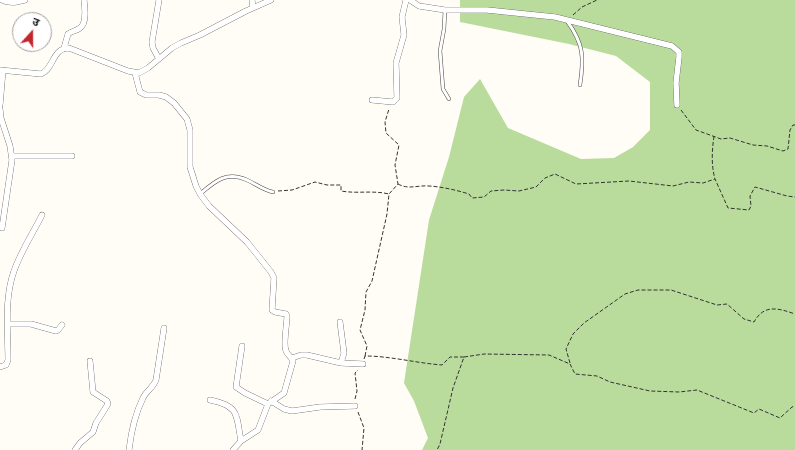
<!DOCTYPE html>
<html>
<head>
<meta charset="utf-8">
<style>
  body { margin:0 }
  #map { position:relative; width:795px; height:450px; overflow:hidden; background:#fffdf5; font-family:"IBM Plex Serif","Noto Sans Devanagari",serif }
  canvas { display:block }
  .north { position:absolute; left:12px; top:12px; width:40px; height:40px; box-sizing:border-box; background:#fff; border:1px solid #a0a0a0; border-radius:50%; rotate:21deg; font-size:11px; font-weight:700; line-height:16px; text-align:center; color:#111 }
  .north::after { content:''; display:block; margin:auto; width:14px; height:18px; background:#c4262e; clip-path:polygon(50% 0,100% 100%,50% 72%,0 100%) }
</style>
</head>
<body>
<div id="map">
<canvas width="795" height="450"></canvas>
<div class="north">उ</div>
</div>
<script>
const g = document.querySelector('canvas').getContext('2d');
g.lineJoin = 'round';
function fill(path, color) {
  g.fillStyle = color;
  g.fill(path, 'evenodd');
}
function stroke(path, color, width, dash) {
  g.strokeStyle = color;
  g.lineWidth = width;
  g.lineCap = dash ? 'butt' : 'round';
  g.setLineDash(dash || []);
  g.stroke(path);
}
const forest = new Path2D(`
  M460,0H795V450H422L428,438L414,401L404,383L429,220L449,157L464,97L480,79L508,128L581,159L614,158L633,147L650,130V82L616,56L569,44L460,22Z`);
const path = new Path2D(`
  M573,15L582,7L597,0
  M681,110L696,130L721,139L730,138L753,145L767,146L783,151L788,149L790,130L793,125H795
  M714,136C712,150 711,165 715,179
  M398,184C409,190 417,185 429,186C443,187 456,190 469,194L472,198L484,197L491,191L504,190L519,191L536,187L545,178L555,174L576,184L629,181L673,186L689,182L703,183L715,179L728,208L749,210L751,206L750,196L755,187L787,196L795,197
  M278,191L292,190L315,182L327,185H341V191C358,194 372,190 389,194
  M365,356L367,346L360,330L365,310L366,292L372,281L387,214L389,194L398,184L395,165L399,145L386,133L385,122L389,109
  M464,357L484,354L549,355L570,364L575,374L597,376L610,382L650,391L679,392L697,390L754,413L759,409L780,418L792,407L795,406
  M364,359L365,356C390,356 416,363 442,365L450,357H464L453,388L440,444L437,450
  M570,363L566,349L573,334L584,323L625,294L638,290H671L717,305L727,304L744,319L754,322C764,304 778,308 795,314
  M355,399L357,391L355,373L358,370
  M358,412L364,428L362,450`);
const service = new Path2D(`
  M445,10L444,29L440,51L443,89L449,99
  M567,21C584,44 584,58 580,85
  M200,194C215,181 226,171 247,180C256,184 263,190 273,192`);
const minor = new Path2D(`
  M2,0C10,4 17,2 25,0
  M252,0L253,8
  M410,0L419,6L445,10H487L555,17L672,46L679,52V57L676,83L677,105
  M64,48L68,34C72,31 76,31 80,28C87,23 85,8 84,0
  M159,59L153,48L152,42L159,0
  M0,70L41,74C54,69 52,48 69,48L128,71L139,73L148,68L172,48L181,43L200,35L246,11L271,0
  M135,73L140,92L146,95H159L166,97L174,103L187,119L190,130V167L196,186L200,194L209,206L247,242L271,272L274,278L272,310L275,312L286,314L287,316C287,325 283,344 286,351C288,356 292,357 293,361L284,393L268,404L258,430L241,441L233,450
  M372,100L393,102L397,98L396,63L404,35L402,17L406,0
  M0,105L3,70
  M0,109L1,118L10,146L12,160L2,228
  M12,156H72
  M340,322L344,353L341,363
  M8,324H31L56,331L58,330L62,325
  M242,346L236,387L245,393L268,404
  M292,358L301,355H307L341,363L363,364
  M0,367L6,365L8,360C8,330 4,299 14,271C21,251 33,233 42,215
  M210,400C240,406 236,415 241,441
  M271,401L284,409L292,411L320,407L355,406
  M75,450L80,443L93,432L96,423L108,404L107,401L93,392L90,361
  M129,450C131,433 135,414 143,398C146,391 153,388 156,380L164,328`);
fill(forest, '#b9dc9c');
stroke(service, '#444', 4);
stroke(minor, '#444', 6);
stroke(path, '#333', 1, [4, 2]);
stroke(service, '#fff', 3);
stroke(minor, '#fff', 5.5);
</script>
</body>
</html>
